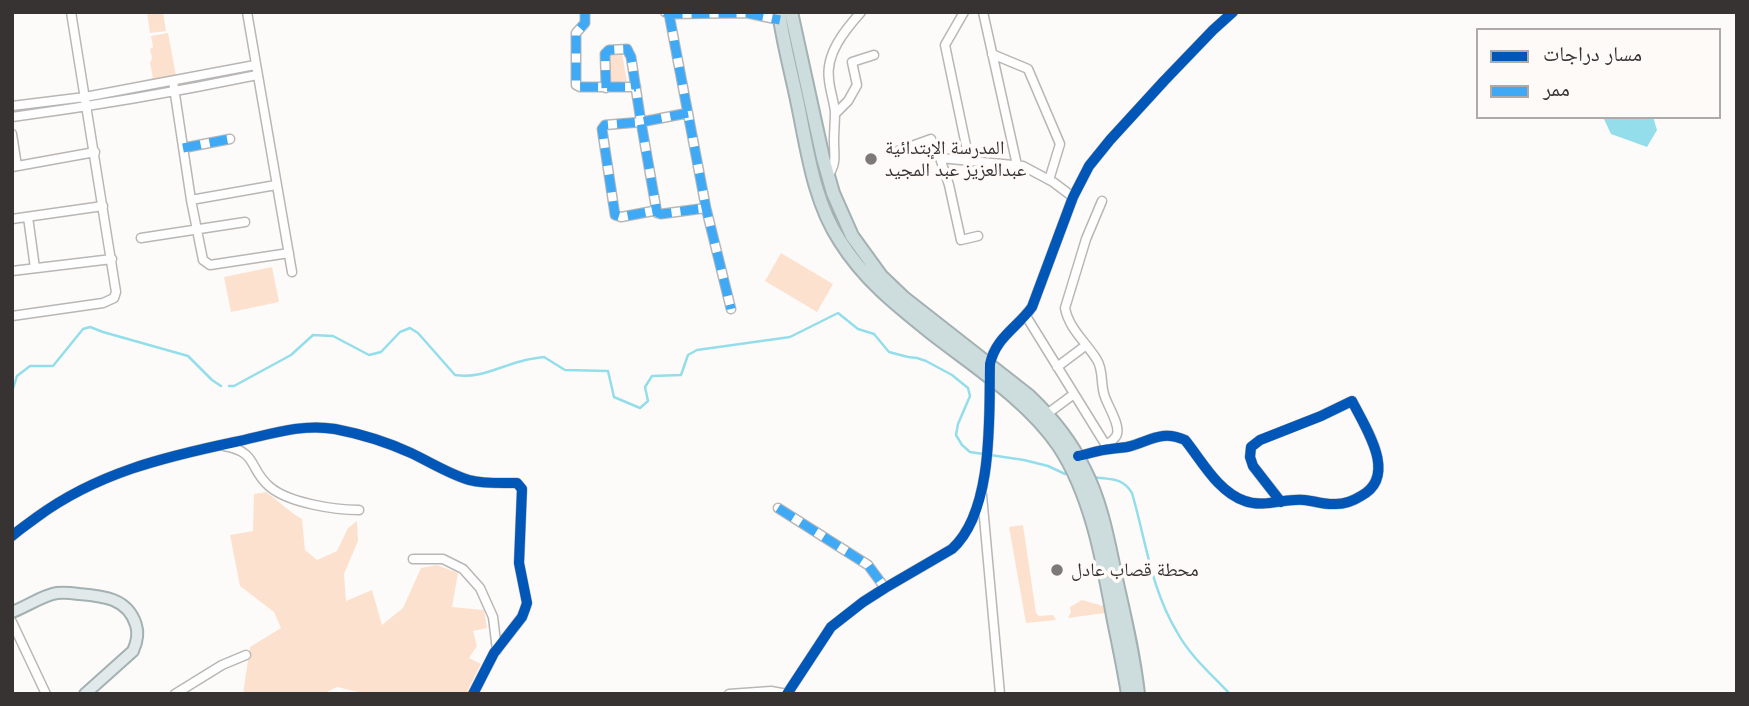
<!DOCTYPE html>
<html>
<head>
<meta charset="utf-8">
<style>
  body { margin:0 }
  #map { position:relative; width:1749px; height:706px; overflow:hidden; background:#fdfbf9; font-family:Montserrat,"Noto Naskh Arabic",sans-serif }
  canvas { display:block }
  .frame { position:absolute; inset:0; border:14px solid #363332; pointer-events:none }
  .legend { position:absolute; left:1476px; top:28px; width:245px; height:91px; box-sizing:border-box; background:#fefaf8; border:2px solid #aeaaa9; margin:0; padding:9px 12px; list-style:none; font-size:21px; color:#363332 }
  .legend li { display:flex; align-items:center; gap:14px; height:35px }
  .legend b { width:35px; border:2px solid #aeaaa9 }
</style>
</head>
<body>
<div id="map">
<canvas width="1749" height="706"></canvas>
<div class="frame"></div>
<ul class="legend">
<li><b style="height:9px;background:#0057b8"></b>مسار دراجات</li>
<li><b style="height:9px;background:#3fa9f5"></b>ممر</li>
</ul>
</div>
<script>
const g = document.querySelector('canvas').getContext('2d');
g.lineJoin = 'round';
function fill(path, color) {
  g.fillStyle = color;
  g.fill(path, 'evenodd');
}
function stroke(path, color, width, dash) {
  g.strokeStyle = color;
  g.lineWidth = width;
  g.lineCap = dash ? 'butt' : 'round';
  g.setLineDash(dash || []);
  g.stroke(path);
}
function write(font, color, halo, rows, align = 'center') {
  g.font = font + ' Montserrat,"Noto Naskh Arabic",sans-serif';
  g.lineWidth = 7;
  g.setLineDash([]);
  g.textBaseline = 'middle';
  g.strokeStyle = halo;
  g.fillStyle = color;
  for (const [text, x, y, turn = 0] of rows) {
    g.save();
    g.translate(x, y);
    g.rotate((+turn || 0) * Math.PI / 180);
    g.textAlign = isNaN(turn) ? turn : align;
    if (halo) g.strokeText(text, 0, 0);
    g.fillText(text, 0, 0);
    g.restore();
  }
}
const green = new Path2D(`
  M147,12H163L166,31L150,33Z
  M168,33L176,76L136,84V82L153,78L150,63L152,58L150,49L153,47L151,36Z
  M622,54L627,81L611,83L608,55Z
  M781,253L833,284L817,312L765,281Z
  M272,267L279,302L231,312L224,277Z
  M266,492C279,501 288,511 302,519L305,550L317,560L337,551L348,528L357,521L358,541L344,574L346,601L372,590L382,625L403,608L421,568L437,565L458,573L452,607L484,610L487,628L473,631L477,646L469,658L481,664L466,694H367L337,687L323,694H243L250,647L281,628L274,612L240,586L230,535L253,531L254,494Z
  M1023,525L1036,613L1039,616L1053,615L1056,620L1026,623L1009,527Z
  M1082,600L1103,606L1105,613L1068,618L1071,612L1070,607Z`);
const water = new Path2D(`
  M1603,117H1653L1657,130L1647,147L1611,134Z`);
const stream = new Path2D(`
  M229,386H234L291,355L313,335L333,336L369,355L381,352L400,332L410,328L418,333L455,375C480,379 498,367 522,361C529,359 537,358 544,357L565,370L608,371L614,397L640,408L648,401L645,387L652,376L681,375L688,355L697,350L790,337L838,313L858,329L874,334L889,352L908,357L917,358L926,361L952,375L968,388L970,396L958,424L956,435L962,445L970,452L1024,460L1048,466L1065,474
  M12,392L17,376L30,366H53L83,329L90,327L103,332L188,356L212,380L221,386
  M1093,477C1111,480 1122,477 1132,493C1146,541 1151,589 1177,632C1190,656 1211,674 1230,694`);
const minor = new Path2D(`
  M247,12L292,272
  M585,12V23L576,33V85L580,87H636
  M665,12L669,14L747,13L780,20
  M964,12L945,45L969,160
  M983,12L1017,165
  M669,14L706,208L731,309
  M992,54L1028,69L1060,144L1049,180
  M173,81L191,200L203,260L210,265L289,253
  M606,88L605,54L609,50L627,49L631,57L641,122L657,213
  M12,106L85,97L255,65
  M688,113L641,122L605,125L602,129L615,215L621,217L653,211L661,214L706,208
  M835,114L848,101L857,85L852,62L874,55
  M12,117C94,106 175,92 257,75
  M12,134L17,166
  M183,148L230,139
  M898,151L931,139L940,158L1023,166L1053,182L1073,197
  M940,158L949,185L961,240L978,236
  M12,167L95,152
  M828,177C837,161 834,158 834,140C834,131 835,122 835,112C834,101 830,91 829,80C825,54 845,30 861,12
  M191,200L276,185
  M1102,201L1086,239L1065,308C1069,329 1086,342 1097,360C1104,371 1100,385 1105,397C1108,406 1120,425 1117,434C1116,439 1110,442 1106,445
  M28,217L35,268
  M12,219L103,206
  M141,238L245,222
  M12,271L112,259
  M12,316L103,303L114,298L116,292L71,12
  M1026,316L1107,447
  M1057,367L1085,346
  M1047,414L1074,394
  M224,446C259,452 248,469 270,487C289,503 335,510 359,510
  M1078,456C1088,454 1099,450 1110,449C1116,448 1121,448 1127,447C1149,442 1161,429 1185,440C1202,461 1218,492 1245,501C1264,508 1285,498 1304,500C1315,501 1325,505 1336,504C1346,504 1353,501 1361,496C1399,476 1365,427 1352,401L1321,416L1260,440L1251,447L1250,457L1253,466L1281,502
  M982,495L1000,694
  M778,508L868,565L885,588
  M12,536C20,529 29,523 37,517C97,473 164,457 235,442C268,435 301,423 335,429C361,434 387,442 411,453C430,462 449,474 469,480C484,484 501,483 517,483L522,489L519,563L527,603L525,609L522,617L494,653L473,694
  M413,559H443L463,569L480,588L493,617L497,650
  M12,622L46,694
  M175,694L222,665L246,655
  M729,694L771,691L787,694
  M787,694L831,627L863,602L885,588L952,549C994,511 989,416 990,364C995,338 1018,327 1032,307L1073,197L1089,166L1110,140L1164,81L1213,30L1233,12`);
const major = new Path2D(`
  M12,612C26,607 43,595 57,593C64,592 72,593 79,594C103,596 128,598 136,625C139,634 137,642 133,651L85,694`);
const highway = new Path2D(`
  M779,12C783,42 791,71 797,100C807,147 813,200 840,241C864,279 894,303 929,331C972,365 1027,399 1059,446C1092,496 1103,562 1114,621C1119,645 1124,669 1128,694
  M791,12L823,158L833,193L852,236L881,276L904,298L1029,396C1051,417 1071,441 1084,469C1103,506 1109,547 1118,588C1126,623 1134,658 1138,694`);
const quiet = new Path2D(`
  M585,12V23L576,33V85L580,87H636
  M665,12L669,14L747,13L780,20
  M669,14L706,208L731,309
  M606,88L605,54L609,50L627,49L631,57L641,122L657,213
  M688,113L641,122L605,125L602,129L615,215L621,217L653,211L661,214L706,208
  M183,148L230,139
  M778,508L868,565L885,588`);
const cycleway = new Path2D(`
  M1078,456C1088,454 1099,450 1110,449C1116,448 1121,448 1127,447C1149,442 1161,429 1185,440C1202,461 1218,492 1245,501C1264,508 1285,498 1304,500C1315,501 1325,505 1336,504C1346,504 1353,501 1361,496C1399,476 1365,427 1352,401L1321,416L1260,440L1251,447L1250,457L1253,466L1281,502
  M12,536C20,529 29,523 37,517C97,473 164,457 235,442C268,435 301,423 335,429C361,434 387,442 411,453C430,462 449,474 469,480C484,484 501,483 517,483L522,489L519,563L527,603L525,609L522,617L494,653L473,694
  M787,694L831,627L863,602L885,588L952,549C994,511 989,416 990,364C995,338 1018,327 1032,307L1073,197L1089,166L1110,140L1164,81L1213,30L1233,12`);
const markers = [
  [871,159,7,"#7c7978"],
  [1057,570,7,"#7c7978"]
];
const poiNames = [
  ["المدرسة الإبتدائية",885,148],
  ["عبدالعزيز عبد المجيد",885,170],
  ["محطة قصاب عادل",1071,570]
];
fill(green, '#fde1cf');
fill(water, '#93deea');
stroke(stream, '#93deea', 2.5);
stroke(minor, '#b9b7b5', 11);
stroke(major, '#a3b1b2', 14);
stroke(highway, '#a3b1b2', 16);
stroke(minor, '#fffefe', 8);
stroke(major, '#e1e9ea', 10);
stroke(highway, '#cddcdd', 12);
stroke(quiet, '#3fa9f5', 9, [18, 9]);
stroke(cycleway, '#0057b8', 10);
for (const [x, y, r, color] of markers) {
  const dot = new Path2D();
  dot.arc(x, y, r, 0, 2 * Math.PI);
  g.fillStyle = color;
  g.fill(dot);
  stroke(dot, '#fefaf8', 2.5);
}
write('19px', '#363332', '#fefaf8', poiNames, 'left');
</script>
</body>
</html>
